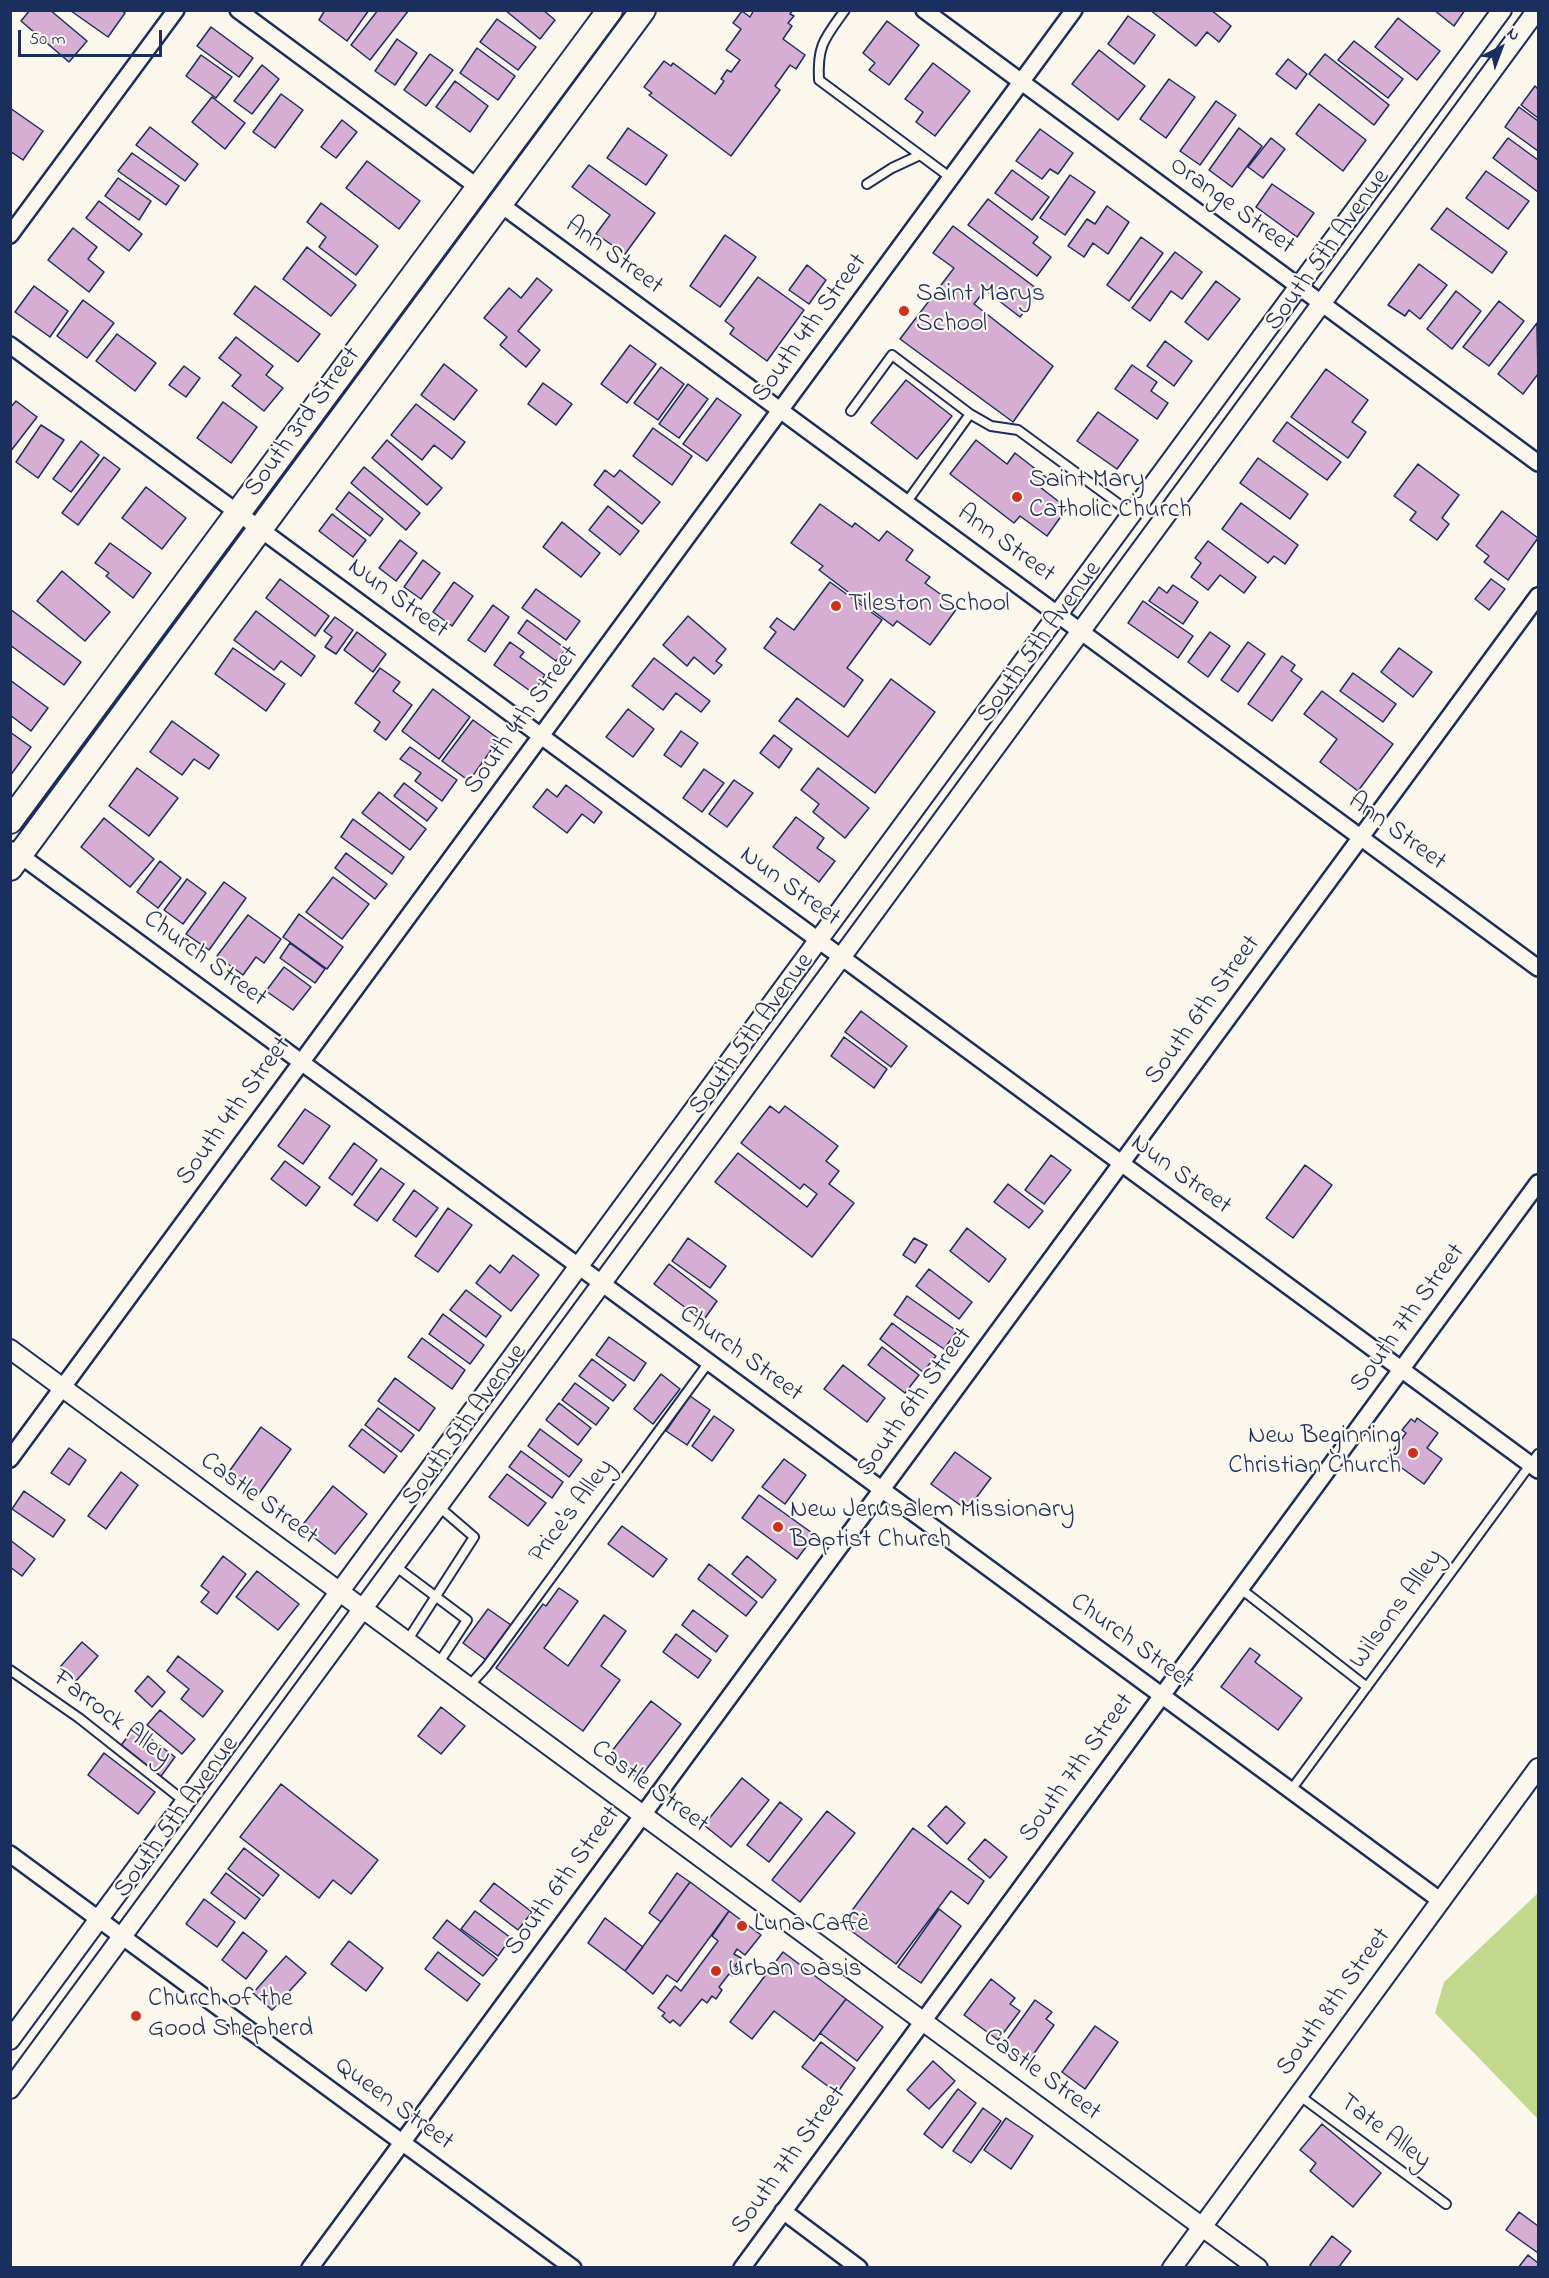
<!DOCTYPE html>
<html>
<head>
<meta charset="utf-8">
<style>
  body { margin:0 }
  #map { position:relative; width:1549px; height:2278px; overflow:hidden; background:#fbf7ec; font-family:"Indie Flower",sans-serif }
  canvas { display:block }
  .frame { position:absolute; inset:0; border:12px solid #1b2f5e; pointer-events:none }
  .north { position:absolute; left:1471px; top:18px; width:60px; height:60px; -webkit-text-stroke:4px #fbf7ec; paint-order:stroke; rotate:42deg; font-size:16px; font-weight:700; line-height:24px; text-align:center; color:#1b2f5e }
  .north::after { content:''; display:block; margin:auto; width:21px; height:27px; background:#1b2f5e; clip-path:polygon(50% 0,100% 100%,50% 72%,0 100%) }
  .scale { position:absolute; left:18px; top:30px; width:144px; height:27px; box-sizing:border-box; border:3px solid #1b2f5e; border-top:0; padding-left:8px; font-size:18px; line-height:21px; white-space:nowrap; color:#1b2f5e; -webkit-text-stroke:4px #fbf7ec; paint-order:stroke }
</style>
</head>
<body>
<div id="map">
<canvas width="1549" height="2278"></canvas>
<div class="frame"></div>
<div class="north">N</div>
<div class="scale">50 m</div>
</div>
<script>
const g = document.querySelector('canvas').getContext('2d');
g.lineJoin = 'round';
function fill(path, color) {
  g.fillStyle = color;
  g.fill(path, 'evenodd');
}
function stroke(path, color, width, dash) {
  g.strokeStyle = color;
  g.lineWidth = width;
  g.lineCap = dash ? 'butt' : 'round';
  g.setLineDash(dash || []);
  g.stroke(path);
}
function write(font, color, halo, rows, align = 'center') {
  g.font = font + ' "Indie Flower",sans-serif';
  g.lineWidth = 4.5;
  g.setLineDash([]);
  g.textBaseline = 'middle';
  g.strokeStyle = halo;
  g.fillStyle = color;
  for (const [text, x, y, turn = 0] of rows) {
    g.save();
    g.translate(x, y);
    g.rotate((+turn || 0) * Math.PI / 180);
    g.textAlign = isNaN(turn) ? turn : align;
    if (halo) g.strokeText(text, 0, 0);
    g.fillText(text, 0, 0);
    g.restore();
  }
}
const green = new Path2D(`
  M1538,1893V2119L1435,2013L1444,1982Z`);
const building = new Path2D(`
  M30,10H50L87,41L69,62L21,21Z
  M121,10L125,13L108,37L71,11Z
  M325,10H369L347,41L319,20Z
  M378,10H409L370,60L351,45Z
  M505,10H543L555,20L540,39Z
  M754,10H793L790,14L794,16L788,23L792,26L783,39L805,55L796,69L790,65L775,86L780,90L731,156L649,95L652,93L644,87L664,61L671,66L673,63L715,94L724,81L721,79L727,70L731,72L740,60L726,50L741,29L733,23L742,11L750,17Z
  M1150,10H1211L1231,26L1219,42L1207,32L1196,46Z
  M1434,10H1465L1454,26Z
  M1128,16L1155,35L1134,64L1108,44Z
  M1398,18L1440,51L1417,80L1375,47Z
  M497,19L536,47L518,70L480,42Z
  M887,21L919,45L889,85L869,70L875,63L863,53Z
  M211,27L253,58L239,77L197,46Z
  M397,39L417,53L395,85L375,71Z
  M1354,41L1403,79L1388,98L1338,60Z
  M477,48L515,76L498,100L460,73Z
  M1099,50L1145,86L1118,120L1072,84Z
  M430,54L453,70L426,106L404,90Z
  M1325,54L1389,105L1374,125L1309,74Z
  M201,55L232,77L216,98L186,76Z
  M1288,59L1307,74L1296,89L1276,74Z
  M933,63L970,91L935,136L916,122L923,112L905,99Z
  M262,65L279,79L252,114L234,101Z
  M1169,79L1195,97L1166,138L1140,119Z
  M455,81L488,106L470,132L436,107Z
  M1535,86L1538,89V118L1521,105Z
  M281,94L303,110L275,148L253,132Z
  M212,97L245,123L225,149L192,122Z
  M1216,101L1236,115L1200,165L1180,151Z
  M1319,104L1366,140L1343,171L1296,134Z
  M1519,107L1538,121V151L1505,127Z
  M10,108L43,131L23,160L10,151Z
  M342,120L357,132L336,158L321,147Z
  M150,127L198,164L185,181L136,145Z
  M628,128L667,155L646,185L607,158Z
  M1239,128L1262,146L1232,187L1209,170Z
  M1040,129L1073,153L1058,174L1050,169L1042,179L1016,161Z
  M1271,138L1285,149L1263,178L1248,167Z
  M1508,138L1538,160V192L1493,158Z
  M132,153L179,186L166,205L118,171Z
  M367,161L420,201L399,229L346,188Z
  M589,165L655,213L625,254L596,234L610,215L572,187Z
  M1012,170L1049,197L1032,220L995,193Z
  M1486,171L1529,201L1508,229L1466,198Z
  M1070,175L1095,192L1065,235L1040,218Z
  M118,178L151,201L139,220L105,196Z
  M1272,184L1314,213L1297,237L1256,207Z
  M988,199L1038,237L1033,243L1051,257L1037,276L968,225Z
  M99,201L142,234L129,251L86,218Z
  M321,203L378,246L356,275L319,247L326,237L307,222Z
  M1107,206L1129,222L1108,254L1093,243L1084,257L1068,246L1087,219L1095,224Z
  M1447,208L1507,252L1492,273L1431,229Z
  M953,226L1040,291L1020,317L985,290L974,304L1053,366L1013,422L900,339L954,268L933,253Z
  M73,228L97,247L88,259L104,272L89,292L48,260Z
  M725,235L756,257L720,307L690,286Z
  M1141,237L1163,253L1129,301L1107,285Z
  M307,247L356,285L331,316L283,279Z
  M1175,252L1202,272L1182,299L1171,291L1150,321L1132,308Z
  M1419,264L1447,285L1420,319L1409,310L1405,316L1388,305Z
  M807,265L826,280L809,304L789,290Z
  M758,277L804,310L767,361L730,334L734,328L725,321Z
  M537,278L552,290L518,331L540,350L526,367L500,345L507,337L484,318L509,288L521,298Z
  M1216,281L1240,299L1208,340L1185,322Z
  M34,286L68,311L50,337L15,312Z
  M255,286L320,334L298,362L234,314Z
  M1456,291L1481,311L1452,349L1427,329Z
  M83,300L114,323L87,358L57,336Z
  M1499,301L1524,321L1489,366L1463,347Z
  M1537,323L1538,374L1523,394L1498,374Z
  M117,334L156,363L135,391L96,361Z
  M236,337L273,366L266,375L283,388L264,411L232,386L241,375L219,358Z
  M1165,341L1192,361L1174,386L1147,366Z
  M630,345L656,364L627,403L601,384Z
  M444,364L477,390L454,420L421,395Z
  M1132,365L1157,382L1151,391L1168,403L1157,419L1115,389Z
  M184,366L200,378L186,397L169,385Z
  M661,367L684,384L658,420L634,403Z
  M1326,369L1368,400L1352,422L1366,432L1348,458L1291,417Z
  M906,380L952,416L917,459L871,423Z
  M543,383L572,404L556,425L528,404Z
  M688,384L708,399L679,438L659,424Z
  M717,398L741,415L707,461L683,444Z
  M16,401L37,417L10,452V408Z
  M223,402L257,427L231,463L197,438Z
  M416,404L465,442L452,459L434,445L422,460L391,435Z
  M1098,412L1138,440L1117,469L1077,441Z
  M1287,422L1341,462L1327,480L1273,441Z
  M41,425L64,440L38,478L16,462Z
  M653,428L692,456L672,485L633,456Z
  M387,440L442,488L427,505L372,458Z
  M976,440L1007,464L1015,453L1047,478L1040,487L1067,508L1047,536L1020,516L1014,523L950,474Z
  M81,441L99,455L71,492L53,479Z
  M104,457L120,469L78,525L62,513Z
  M1258,458L1308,494L1290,519L1240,483Z
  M1418,464L1459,495L1442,518L1449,524L1437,540L1410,520L1416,512L1394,496Z
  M364,467L420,513L406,530L351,483Z
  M605,470L614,477L620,470L660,502L642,524L594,485Z
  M146,487L186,518L162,549L122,518Z
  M349,492L383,519L370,536L336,509Z
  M1241,503L1298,545L1285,564L1274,556L1268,563L1222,529Z
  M820,504L852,527L855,523L879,541L887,531L913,550L906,560L930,577L925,583L958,607L930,645L897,621L893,626L819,570L823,566L791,543Z
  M608,506L639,531L620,555L589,530Z
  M1502,511L1538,538L1508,580L1484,562L1489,556L1476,546Z
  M332,514L366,540L353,557L319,531Z
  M562,522L600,553L581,577L543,547Z
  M400,540L417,553L396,581L379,568Z
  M1208,541L1256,577L1244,593L1220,575L1208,590L1191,577L1201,563L1195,558Z
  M110,543L151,573L133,598L106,576L109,573L95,563Z
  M423,560L440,573L421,599L404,587Z
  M62,571L110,612L85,641L37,601Z
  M280,579L329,616L315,636L266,598Z
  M1491,579L1505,589L1489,610L1475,599Z
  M454,582L473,596L452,626L433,612Z
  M830,582L882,620L847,668L863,680L844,707L764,648L776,632L770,627L777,618L794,630Z
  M1173,585L1198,602L1183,624L1149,601L1159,587L1167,593Z
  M536,589L580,621L566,640L522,608Z
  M1143,601L1193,636L1178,658L1128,623Z
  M493,605L509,617L485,652L468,640Z
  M10,609L81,662L64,685L10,645Z
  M256,611L315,656L301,676L281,661L274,670L234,640Z
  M688,616L726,649L716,661L722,665L714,674L694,657L687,666L663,645Z
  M335,617L353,630L336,654L325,647L332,637L324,631Z
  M527,620L566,649L556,661L518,633Z
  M357,632L386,654L373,672L344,650Z
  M1210,632L1230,646L1208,677L1188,662Z
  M510,642L524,652L520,657L545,675L533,693L494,665Z
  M1248,642L1265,654L1238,692L1221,680Z
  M233,648L285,684L266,711L215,674Z
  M1399,648L1432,672L1413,697L1381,672Z
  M1282,656L1295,665L1291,671L1302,679L1272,721L1248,704Z
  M654,658L710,701L701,712L676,693L663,710L632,686Z
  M380,668L400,682L393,691L412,705L386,740L374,731L380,722L355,703Z
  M1353,673L1396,704L1383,722L1340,691Z
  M891,679L935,712L875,793L779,721L797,698L848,737Z
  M10,680L48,708L31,731L10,715Z
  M433,689L470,717L439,759L402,731Z
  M1322,691L1393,744L1358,791L1320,762L1337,739L1304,714Z
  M628,709L654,729L633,757L606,737Z
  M473,720L499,739L469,781L442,761Z
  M172,721L219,755L209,769L194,759L182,775L150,752Z
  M681,731L698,743L681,767L664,755Z
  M10,732L31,747L10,776Z
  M774,735L792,749L779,768L760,753Z
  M410,747L457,780L442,801L415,781L421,773L400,759Z
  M137,768L178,798L149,836L109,806Z
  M818,768L869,808L845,838L813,812L819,804L801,790Z
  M704,769L724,783L702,812L683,798Z
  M734,780L753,793L727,827L709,814Z
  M404,783L437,808L427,821L394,796Z
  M566,785L602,812L594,823L582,814L567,833L533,807L547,789L557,797Z
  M379,792L426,829L410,850L362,813Z
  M796,817L824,838L817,848L835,861L819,882L773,847Z
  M104,818L154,859L130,887L81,847Z
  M353,819L404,857L392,874L341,837Z
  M346,853L387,884L375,899L335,868Z
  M160,861L181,878L158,908L137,892Z
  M333,877L369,904L342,939L306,912Z
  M187,879L206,893L183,924L164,910Z
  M224,882L246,898L209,950L186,934Z
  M299,914L343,947L327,969L283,937Z
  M248,915L281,939L264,963L256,957L243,975L217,956Z
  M290,943L325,969L315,983L280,958Z
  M284,967L311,987L293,1010L266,991Z
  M861,1011L907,1046L891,1067L845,1032Z
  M844,1037L887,1069L874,1088L831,1056Z
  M770,1106L779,1113L785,1106L838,1146L826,1161L839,1171L829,1184L854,1203L812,1257L715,1182L738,1153L807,1207L817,1194L804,1184L800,1189L741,1143Z
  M305,1109L330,1126L303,1164L278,1146Z
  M354,1143L377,1160L352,1195L329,1178Z
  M1051,1155L1071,1170L1044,1204L1025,1190Z
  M285,1161L320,1187L306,1206L271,1179Z
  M1305,1165L1332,1185L1293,1238L1266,1218Z
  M381,1168L404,1184L377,1221L354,1205Z
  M1008,1184L1043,1211L1029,1228L994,1202Z
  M414,1190L438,1208L416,1237L393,1220Z
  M448,1208L472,1225L438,1272L415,1256Z
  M967,1228L1006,1259L989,1282L950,1251Z
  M688,1238L726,1266L710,1288L672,1261Z
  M914,1238L927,1245L915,1263L903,1255Z
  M513,1255L539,1275L511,1311L476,1283L490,1265L500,1273Z
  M669,1264L717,1301L703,1321L654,1284Z
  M929,1269L972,1302L959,1319L916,1286Z
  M466,1290L501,1316L486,1337L450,1310Z
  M907,1296L957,1331L944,1349L894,1315Z
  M443,1314L484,1345L470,1364L429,1334Z
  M892,1323L936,1356L923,1372L880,1339Z
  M609,1337L646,1363L634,1381L596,1355Z
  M422,1338L465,1370L452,1389L408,1357Z
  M882,1347L919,1375L905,1393L868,1365Z
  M592,1359L626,1385L613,1401L579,1376Z
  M843,1365L885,1398L867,1422L824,1389Z
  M661,1374L680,1389L653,1424L634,1409Z
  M395,1378L435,1408L419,1431L378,1401Z
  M575,1383L609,1408L596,1425L562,1400Z
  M690,1396L710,1410L687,1445L666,1431Z
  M559,1403L591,1428L578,1445L546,1420Z
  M378,1408L414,1435L401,1452L365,1425Z
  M714,1416L734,1430L712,1461L692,1446Z
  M1417,1418L1438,1433L1427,1448L1442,1459L1424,1484L1388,1458L1406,1433L1402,1430L1411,1419L1415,1422Z
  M261,1427L291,1449L258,1495L228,1473Z
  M362,1429L397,1456L384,1473L349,1446Z
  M540,1429L582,1460L569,1477L528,1446Z
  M69,1448L86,1460L69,1485L51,1473Z
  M521,1451L563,1482L552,1498L509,1467Z
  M955,1452L991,1478L967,1510L931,1484Z
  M784,1459L806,1475L785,1504L762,1487Z
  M121,1472L138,1485L106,1529L88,1516Z
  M507,1474L546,1503L528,1526L489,1497Z
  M333,1486L367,1514L335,1554L301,1527Z
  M24,1491L65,1520L53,1537L12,1509Z
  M759,1495L815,1535L797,1559L742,1518Z
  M622,1526L667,1559L653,1577L608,1544Z
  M10,1540L35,1559L22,1576L10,1567Z
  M223,1556L246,1574L217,1614L201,1602L209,1592L201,1586Z
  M747,1556L776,1580L762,1598L732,1574Z
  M709,1564L757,1602L746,1616L698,1579Z
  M257,1571L299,1604L278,1630L236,1597Z
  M559,1588L578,1601L544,1648L568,1666L604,1615L626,1631L601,1666L620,1680L583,1731L496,1668L543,1604L546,1606Z
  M488,1609L511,1625L486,1660L463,1643Z
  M693,1610L728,1636L716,1652L682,1625Z
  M676,1634L711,1660L698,1678L663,1652Z
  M82,1642L98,1656L76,1681L60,1667Z
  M1250,1648L1260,1655L1255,1662L1302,1698L1278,1730L1221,1687Z
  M178,1656L223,1691L203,1717L181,1699L189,1689L167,1671Z
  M148,1676L165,1692L152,1707L135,1691Z
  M651,1701L681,1724L639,1779L608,1756Z
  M441,1707L465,1726L441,1754L418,1736Z
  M160,1710L195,1739L182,1754L147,1725Z
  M135,1727L175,1757L159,1779L119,1748Z
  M104,1753L155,1792L138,1814L88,1775Z
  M742,1778L769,1800L731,1847L704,1825Z
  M281,1784L378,1860L351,1894L333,1880L319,1898L240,1837Z
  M780,1802L802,1819L769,1862L747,1845Z
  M946,1806L965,1823L947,1844L928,1826Z
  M827,1811L855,1833L800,1902L772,1880Z
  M913,1828L984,1881L968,1904L951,1891L896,1964L842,1924Z
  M985,1839L1007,1857L990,1878L968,1859Z
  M244,1848L279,1875L263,1896L228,1869Z
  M226,1873L260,1899L245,1919L211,1893Z
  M677,1873L690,1882L661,1922L649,1913Z
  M690,1882L729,1911L677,1982L667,1975L653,1994L625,1971Z
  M494,1883L532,1912L518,1930L480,1901Z
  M204,1899L235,1922L217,1947L186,1924Z
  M939,1909L961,1926L921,1983L898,1967Z
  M475,1911L511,1938L498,1956L461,1929Z
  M729,1911L761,1935L745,1955L737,1949L734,1954L741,1958L735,1966L739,1968L732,1976L729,1974L719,1987L722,1990L716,1999L712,1996L707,2003L702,1999L680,2026L673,2020L670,2023L662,2016L665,2013L658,2008L675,1986L681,1991L718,1941L712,1936Z
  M605,1918L643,1947L625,1971L588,1943Z
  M447,1920L497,1959L483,1976L433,1938Z
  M243,1932L267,1951L246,1979L222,1960Z
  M349,1941L383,1968L366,1991L331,1964Z
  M438,1952L480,1984L467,2001L425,1969Z
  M783,1952L846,1999L814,2041L774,2011L752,2039L730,2022Z
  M286,1956L306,1973L272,2010L253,1993Z
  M991,1979L1015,1998L1010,2004L1020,2011L998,2040L964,2015Z
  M846,1999L883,2027L857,2061L820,2033Z
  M1035,2000L1052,2012L1046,2019L1054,2025L1028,2062L1003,2045Z
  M1095,2026L1118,2042L1085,2089L1062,2072Z
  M821,2042L855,2068L837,2093L802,2067Z
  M933,2061L955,2081L929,2109L907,2090Z
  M958,2089L976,2103L942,2148L924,2134Z
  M983,2108L1001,2121L971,2163L953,2151Z
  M1006,2118L1033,2136L1011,2169L984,2150Z
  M1322,2124L1381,2173L1353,2207L1310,2171L1316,2163L1300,2150Z
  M1519,2212L1538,2226V2253L1506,2230Z
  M1332,2236L1351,2251L1338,2268H1313L1310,2265Z
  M1528,2255L1538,2263V2268H1518Z`);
const service = new Path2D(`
  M845,10C825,38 817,45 819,80L951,178
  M867,184L892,168L920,155
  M851,411L892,355L970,414
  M906,503L970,414L991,426L1018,430L1131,513
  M395,1566L467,1620L438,1664
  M1241,1589L1367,1687
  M407,1641L474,1537L438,1506
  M10,1670L79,1718L184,1801
  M469,1686L486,1667L709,1362
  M1291,1790L1538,1454
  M1300,2096L1446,2204`);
const minor = new Path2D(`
  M238,10L479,188
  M924,10L1538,463
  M500,204L1538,968
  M10,235L176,10
  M10,345L1538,1470
  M13,850L1441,1901
  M10,1459L1074,10
  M10,1854L573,2268
  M783,2211L859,2268
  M310,2268L1538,596
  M742,2268L1538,1183`);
const tertiary = new Path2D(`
  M10,1349L1258,2268
  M10,2040L1502,10
  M10,2089L1537,10
  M1172,2268L1538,1768`);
const primary = new Path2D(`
  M10,821L610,10
  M10,868L643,10`);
const markers = [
  [904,311,6,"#c8321e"],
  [1017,497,6,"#c8321e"],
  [836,606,6,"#c8321e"],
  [1413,1453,6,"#c8321e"],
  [778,1527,6,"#c8321e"],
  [742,1926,6,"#c8321e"],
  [716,1971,6,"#c8321e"],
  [136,2016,6,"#c8321e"]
];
const streetNames = [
  ["Orange Street",1231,207,36],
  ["South 5th Avenue",1329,251,-54],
  ["Ann Street",613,257,36],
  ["South 4th Street",811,329,-54],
  ["South 3rd Street",304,423,-54],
  ["Ann Street",1005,545,36],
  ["Nun Street",397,600,36],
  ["South 5th Avenue",1041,643,-54],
  ["South 4th Street",523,721,-54],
  ["Ann Street",1396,833,36],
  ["Nun Street",789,888,36],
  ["Church Street",204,960,36],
  ["South 6th Street",1204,1011,-54],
  ["South 5th Avenue",753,1035,-54],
  ["South 4th Street",235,1112,-54],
  ["Nun Street",1180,1176,36],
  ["South 7th Street",1409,1319,-54],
  ["Church Street",740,1355,36],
  ["South 6th Street",916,1403,-54],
  ["South 5th Avenue",466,1426,-54],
  ["Castle Street",258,1500,36],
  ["Price's Alley",573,1512,-53],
  ["Wilsons Alley",1398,1610,-54],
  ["Church Street",1131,1643,36],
  ["Farrock Alley",111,1719,37],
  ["South 7th Street",1078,1769,-54],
  ["Castle Street",649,1788,36],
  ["South 5th Avenue",178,1818,-54],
  ["South 6th Street",564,1882,-54],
  ["South 8th Street",1335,2003,-54],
  ["Castle Street",1041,2076,36],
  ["Queen Street",393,2105,36],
  ["Tate Alley",1384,2133,37],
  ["South 7th Street",790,2161,-54]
];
const poiNames = [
  ["Saint Marys",916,296],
  ["School",916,326],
  ["Saint Mary",1029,482],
  ["Catholic Church",1029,512],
  ["Tileston School",848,606],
  ["New Beginning",1401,1438,"right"],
  ["Christian Church",1401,1468,"right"],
  ["New Jerusalem Missionary",790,1512],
  ["Baptist Church",790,1542],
  ["Luna Caffè",754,1926],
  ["Urban Oasis",728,1971],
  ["Church of the",148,2001],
  ["Good Shepherd",148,2031]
];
fill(green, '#c2d88d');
fill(building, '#d6add3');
stroke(building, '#1b2f5e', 1.5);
stroke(service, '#1b2f5e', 12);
stroke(minor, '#1b2f5e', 20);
stroke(tertiary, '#1b2f5e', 22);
stroke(primary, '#1b2f5e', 28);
stroke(service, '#fbf7ec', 8);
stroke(minor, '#fbf7ec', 15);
stroke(tertiary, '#fbf7ec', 18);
stroke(primary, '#fbf7ec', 24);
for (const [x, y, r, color] of markers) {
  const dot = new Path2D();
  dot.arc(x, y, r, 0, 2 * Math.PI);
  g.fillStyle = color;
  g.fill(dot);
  stroke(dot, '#fbf7ec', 2);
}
write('26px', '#1b2f5e', '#fbf7ec', streetNames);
write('26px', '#1b2f5e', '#fbf7ec', poiNames, 'left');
</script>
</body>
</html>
